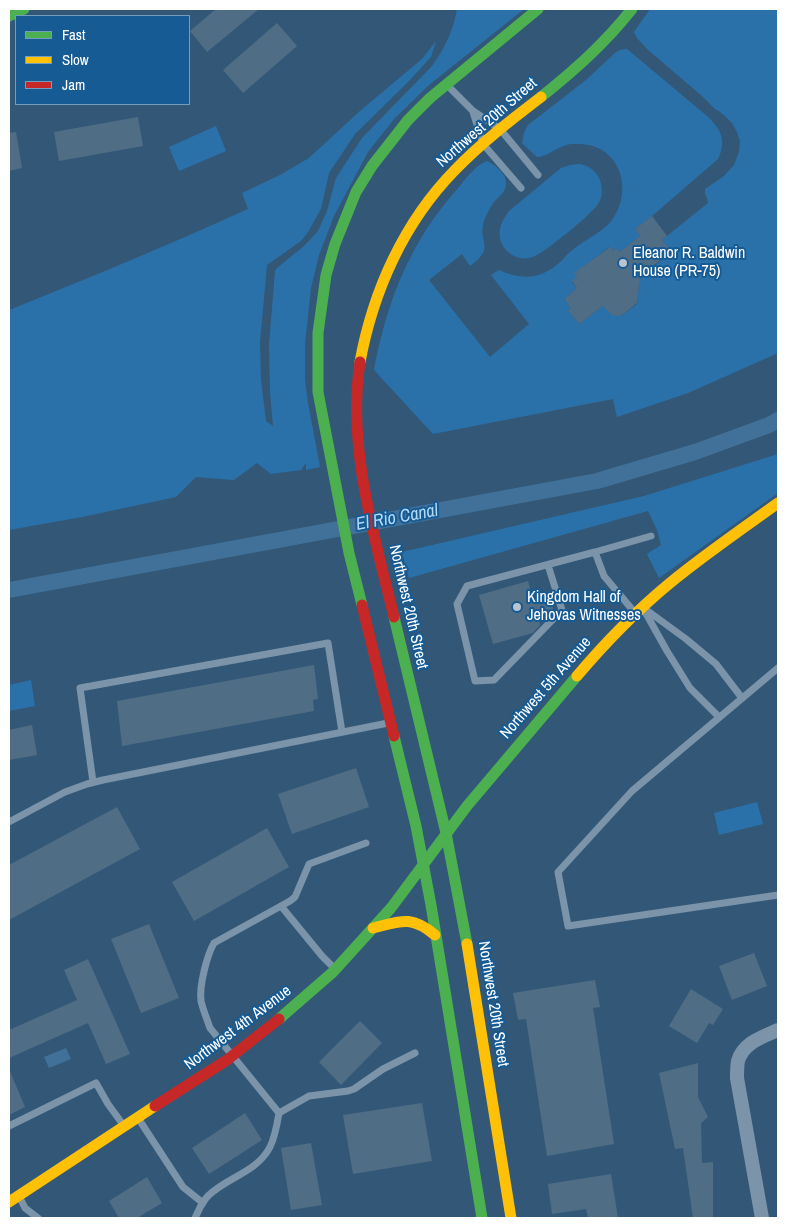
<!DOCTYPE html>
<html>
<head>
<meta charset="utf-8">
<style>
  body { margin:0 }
  #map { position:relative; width:787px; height:1227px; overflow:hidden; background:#335877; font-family:"Archivo Narrow",sans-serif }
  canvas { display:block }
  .frame { position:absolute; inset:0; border:10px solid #fff; pointer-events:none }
  .legend { position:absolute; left:15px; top:15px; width:175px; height:90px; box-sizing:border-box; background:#165b94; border:1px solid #739dbf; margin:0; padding:6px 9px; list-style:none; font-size:15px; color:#fff }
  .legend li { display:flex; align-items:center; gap:10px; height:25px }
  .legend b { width:25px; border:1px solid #739dbf }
</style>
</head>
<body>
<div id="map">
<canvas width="787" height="1227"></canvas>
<div class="frame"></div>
<ul class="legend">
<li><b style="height:6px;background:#4caf50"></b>Fast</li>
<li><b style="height:6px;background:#ffc107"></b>Slow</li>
<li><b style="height:6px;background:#c62828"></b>Jam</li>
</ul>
</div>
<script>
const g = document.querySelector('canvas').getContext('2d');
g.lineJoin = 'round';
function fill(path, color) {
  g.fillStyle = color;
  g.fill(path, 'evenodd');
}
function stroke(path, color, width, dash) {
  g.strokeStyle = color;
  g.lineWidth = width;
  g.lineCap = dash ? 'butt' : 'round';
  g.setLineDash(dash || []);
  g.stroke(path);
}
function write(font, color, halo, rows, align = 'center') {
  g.font = font + ' "Archivo Narrow",sans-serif';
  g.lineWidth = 4;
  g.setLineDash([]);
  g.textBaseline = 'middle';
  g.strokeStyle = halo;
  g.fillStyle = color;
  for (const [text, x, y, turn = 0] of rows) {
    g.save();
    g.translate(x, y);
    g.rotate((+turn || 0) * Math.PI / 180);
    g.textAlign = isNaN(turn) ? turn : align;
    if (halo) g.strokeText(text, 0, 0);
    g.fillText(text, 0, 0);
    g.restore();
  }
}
const green = new Path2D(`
  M457,9H524L429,85L394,119L368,152L334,216L319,255L311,288L305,344V380L308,403L320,467L306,470V463L301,470L271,474L257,463L234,480L196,477L176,497L82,517L9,530V310C89,278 169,245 248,209L242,193L280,175L309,158L361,110L422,59L436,41L431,57L409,81L355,134L329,173L321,209L308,232L301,241L267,265L260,342L261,380L266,421L273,426L270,392L269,345L275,271L277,268L304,246L318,231L327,211L336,178L362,138L432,66C445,48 453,31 457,9Z
  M650,9H778V353L688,393L617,417L613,399L433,434L374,370C387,300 411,240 459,187C466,178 476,165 487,161C495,165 507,174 506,184C506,192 498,197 493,203C490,208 486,215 484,221C477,244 497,246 470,266L462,254L429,280L490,357L529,324L491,275L499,270C521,280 540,280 559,263C563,260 566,255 570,252C582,241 602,233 612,220C634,190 620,145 580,144C574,143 567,144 561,147C553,150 546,157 537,157L522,143L524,133L528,125L586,80L615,53L620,50L627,49L707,116C721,129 727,141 718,159L652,216L635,229L640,236L620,252L617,248L613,251L609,247L575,273L577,277L572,282L577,288L564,299L571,308L568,311L579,324L603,306L621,316L637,304L639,285L636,280L671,253L662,240L708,203L707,198L705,194V189L724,176L734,165L739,152L740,141L737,132L732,123L725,116L719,111L715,109L702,96L647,49L637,38L634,32Z
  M216,126L226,151L179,171L169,147Z
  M578,164C588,165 595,170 599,178C603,187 603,196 598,204C592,214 544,253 533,257C522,261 509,256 503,246C496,233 501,222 509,211L561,168L570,165Z
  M778,454V493L659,578L647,554L661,545L657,530L648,511L409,578L402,552L644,496Z
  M31,680L35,706L9,711V685Z
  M757,802L763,824L719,835L714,813Z`);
const water = new Path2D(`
  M66,1048L71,1059L49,1068L44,1057Z`);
const canal = new Path2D(`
  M9,590L597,481L695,452L769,425L778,420`);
const building = new Path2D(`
  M216,9H259L207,52L190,31Z
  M277,23L297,46L243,93L223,70Z
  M138,117L143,146L59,161L54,132Z
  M16,132L22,168L9,171V133Z
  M652,216L667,236L662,240L671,252L640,276L637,303L621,316L612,315L603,306L579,324L568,311L571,308L564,299L577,288L572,281L577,277L574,273L610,247L613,251L617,248L620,252L640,236L635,229Z
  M528,581L533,599L549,595L554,611L548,617L539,619L540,625L533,633L493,644L479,595Z
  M314,665L318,699L313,700L314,711L122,746L117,701Z
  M32,725L37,755L9,760V730Z
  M356,768L369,807L292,834L278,794Z
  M117,807L140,849L9,920V865Z
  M267,828L289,867L194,921L172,882Z
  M149,924L179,998L141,1013L111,939Z
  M754,953L767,986L732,1000L719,966Z
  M88,959L130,1054L106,1064L88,1023L9,1058V1030L77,1000L64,970Z
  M595,980L600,1007L593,1008L614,1144L547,1156L526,1019L518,1020L513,993Z
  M691,989L723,1009L713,1025L709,1023L697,1043L669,1026Z
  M360,1021L382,1043L341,1085L319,1062Z
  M698,1063V1097L708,1117L701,1123L702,1163L713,1162V1218H693L683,1148L675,1149L659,1073Z
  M9,1069L25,1107L9,1115Z
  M422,1103L432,1161L353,1174L343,1115Z
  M245,1113L262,1140L209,1174L192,1148Z
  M311,1143L322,1205L291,1210L281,1148Z
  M611,1174L618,1218H588L586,1209L552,1214L548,1184Z
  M147,1177L162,1203L137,1218H119L109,1201Z`);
const lane = new Path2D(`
  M448,86L473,111L500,129L538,175
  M473,112L483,144L521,188
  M548,565L562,610L494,680L475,681L457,604L467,586L595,552
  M645,609L686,639L716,664L742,698
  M644,610L667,651L690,688L719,717
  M636,614L604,576L595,552L651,536
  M778,668L632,791L558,872L568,926L778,895
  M93,782L80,688L328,643L342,732
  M9,822L65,792L87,784L103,780L388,723
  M366,843L309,864L295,897L290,901L214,943C207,955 199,986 201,1001C203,1010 207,1019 210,1028L279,1113L309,1096L348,1091L354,1089L383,1069L415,1053
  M281,906L322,956L334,968
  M138,1118L183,1187L203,1203
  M9,1126L96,1083L108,1104L124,1126
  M20,1198L25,1208L38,1218
  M195,1218C199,1210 202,1201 209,1195C228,1177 257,1172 270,1147C275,1137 277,1125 279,1113`);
const street = new Path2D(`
  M762,1218L737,1078C737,1073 737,1066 738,1061C743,1043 762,1037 778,1030`);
const fast = new Path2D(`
  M9,16L24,9
  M541,97C576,69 605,43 632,9
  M362,605L349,553L318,392V333L326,275L335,244L356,192L372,166L408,120L430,98L538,9
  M394,617L446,833L467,944
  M394,736L416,826L431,905L482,1218
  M279,1019L333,972L391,908L467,806L577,676`);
const slow = new Path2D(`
  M360,362C373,291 404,222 455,170C481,143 511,120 541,97
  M577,676C605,643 636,611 670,583C704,555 742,529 778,503
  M373,928C401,921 411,915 435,935
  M467,944L511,1218
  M9,1202L155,1106`);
const jam = new Path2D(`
  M360,362C347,446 374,535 394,617
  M362,605L394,736
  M155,1106L227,1060L279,1019`);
const markers = [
  [623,263,5,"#b8c5cf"],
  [517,607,5,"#b8c5cf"]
];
const streetNames = [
  ["Northwest 20th Street",487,123,-41],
  ["Northwest 20th Street",408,607,77],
  ["Northwest 5th Avenue",546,688,-49],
  ["Northwest 20th Street",493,1004,81],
  ["Northwest 4th Avenue",238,1028,-37]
];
const poiNames = [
  ["Eleanor R. Baldwin",633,254],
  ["House (PR-75)",633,272],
  ["Kingdom Hall of",527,598],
  ["Jehovas Witnesses",527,616]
];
const waterNames = [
  ["El Rio Canal",397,518,-10]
];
fill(green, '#2a71aa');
fill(water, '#417199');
stroke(canal, '#417199', 16);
fill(building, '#506d86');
stroke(lane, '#7b94aa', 7);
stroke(street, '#7b94aa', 14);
stroke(fast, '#4caf50', 11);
stroke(slow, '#ffc107', 11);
stroke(jam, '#c62828', 11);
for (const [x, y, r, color] of markers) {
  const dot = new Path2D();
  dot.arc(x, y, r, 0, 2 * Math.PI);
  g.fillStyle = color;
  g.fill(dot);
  stroke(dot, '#165b94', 2);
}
write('16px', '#fff', '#165b94', streetNames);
write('16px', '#fff', '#165b94', poiNames, 'left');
write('italic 18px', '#b2d9f8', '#165b94', waterNames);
</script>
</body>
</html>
